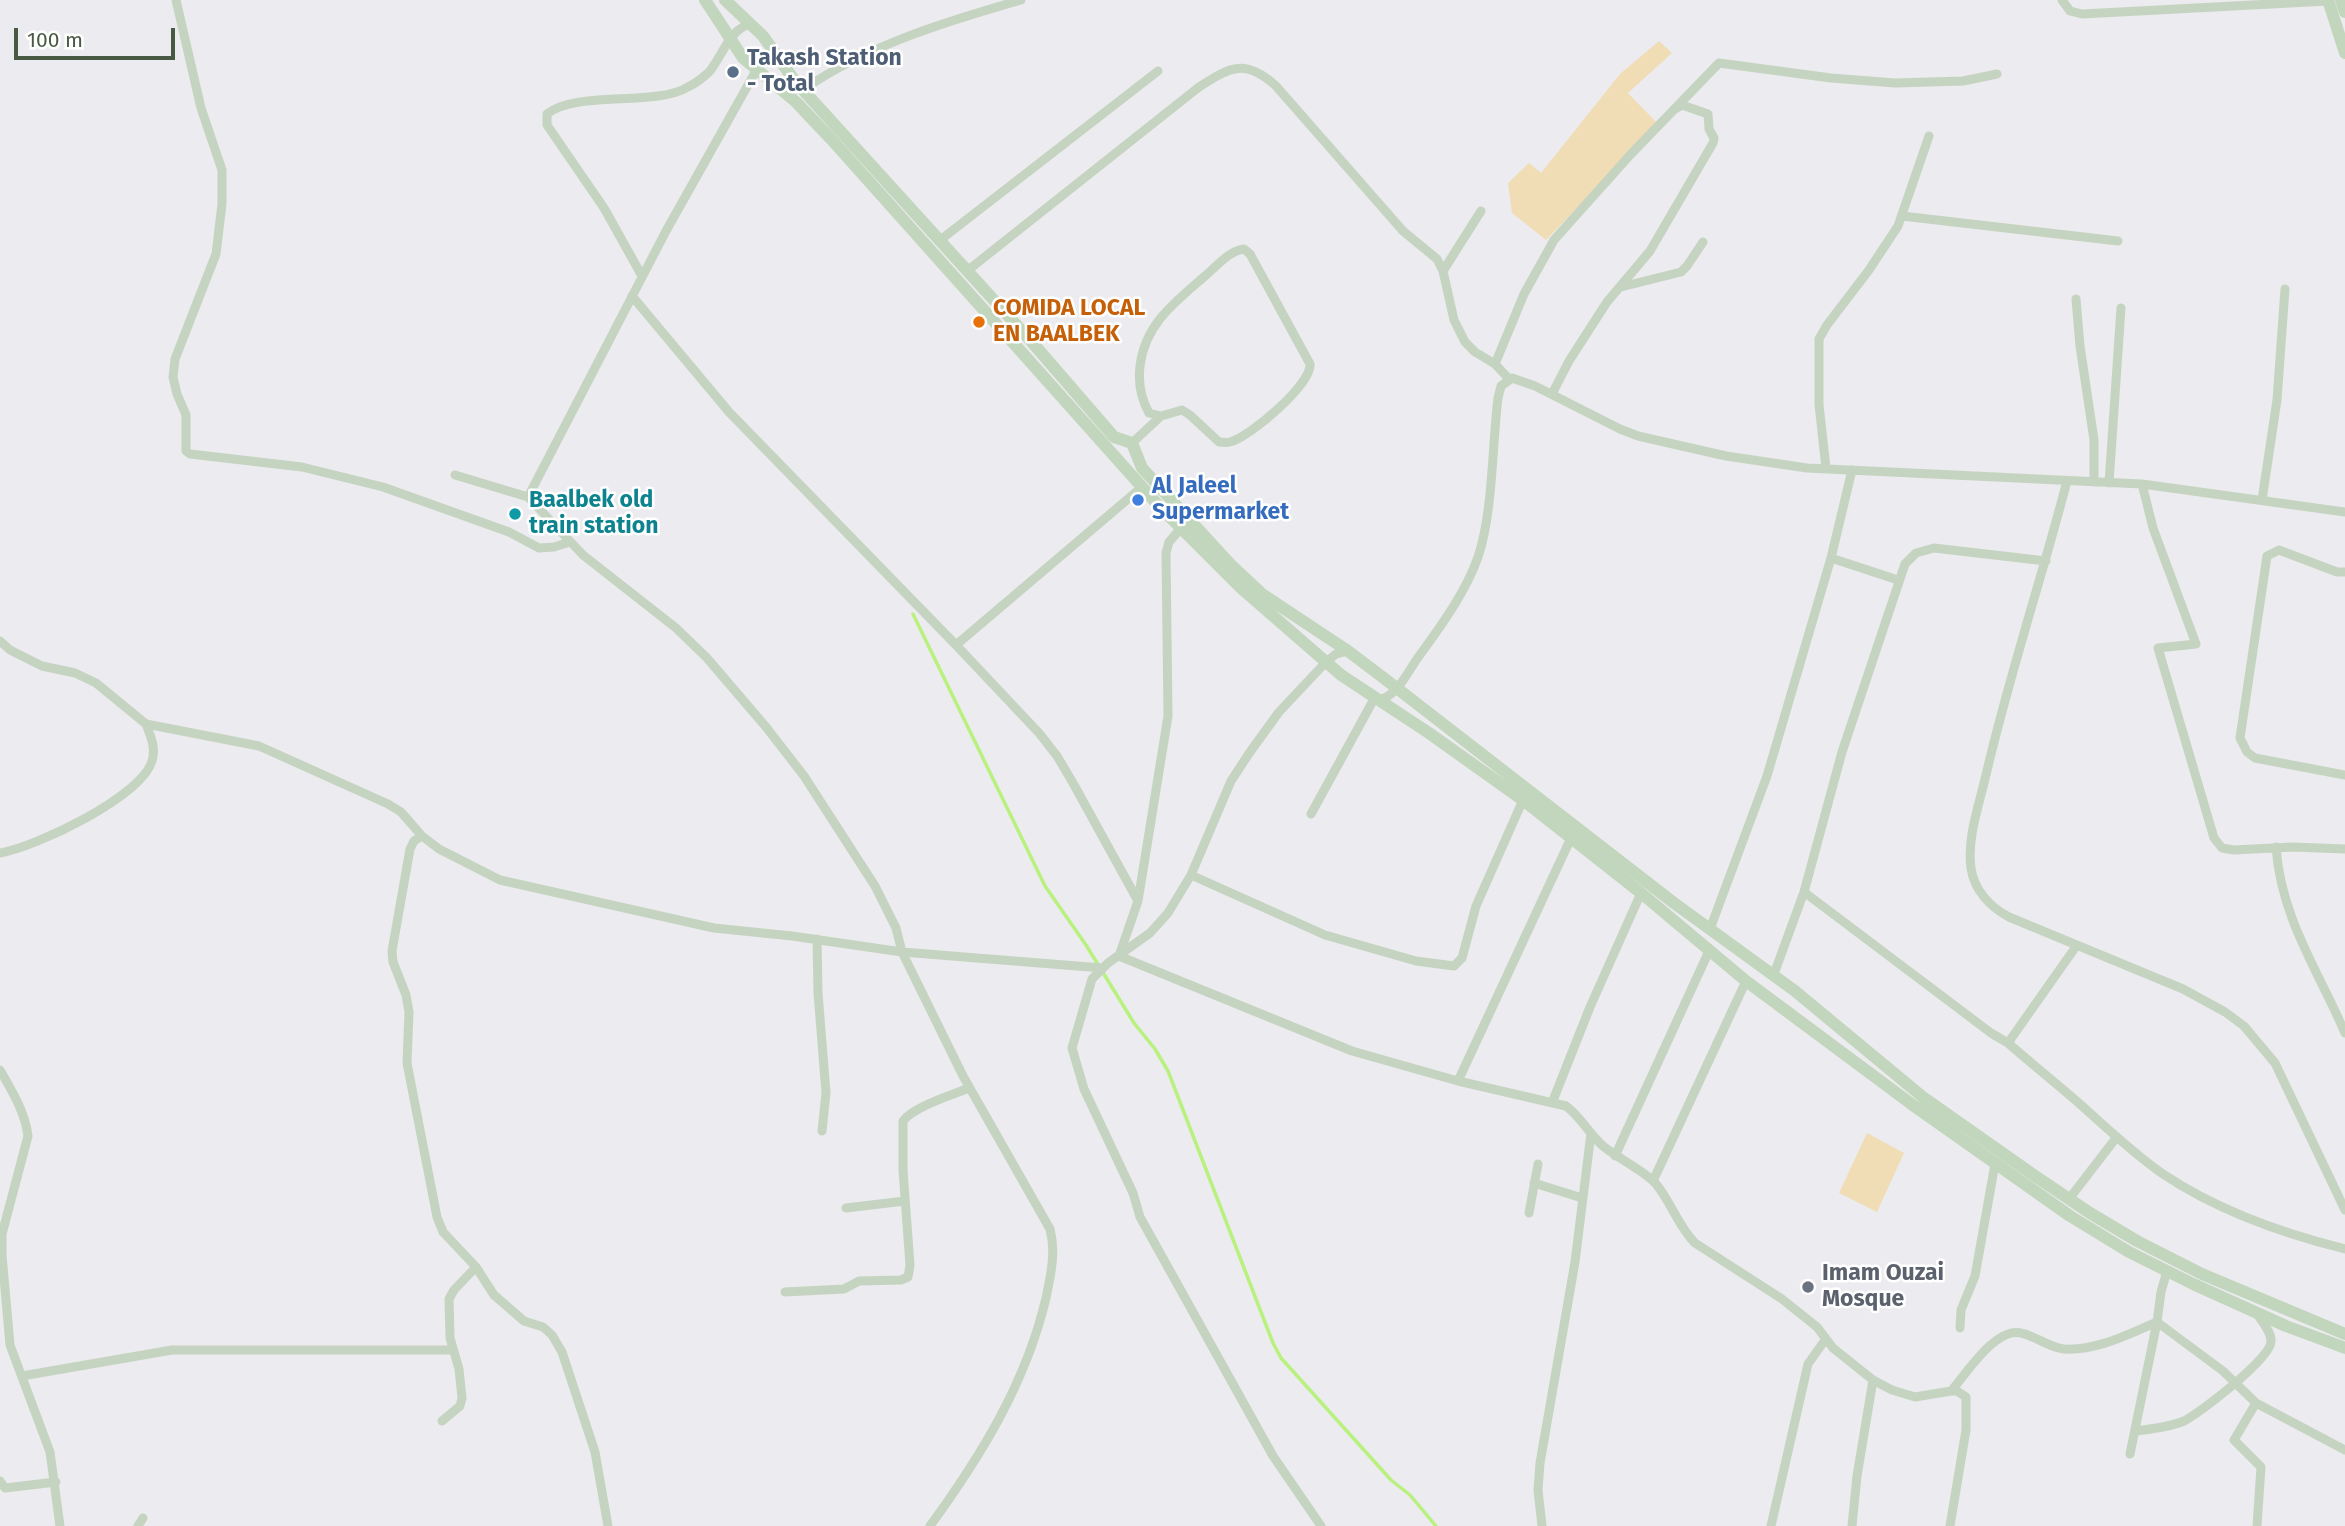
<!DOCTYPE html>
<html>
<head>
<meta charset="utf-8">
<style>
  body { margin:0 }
  #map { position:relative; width:2345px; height:1526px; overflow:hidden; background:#ecebef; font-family:"Fira Sans",sans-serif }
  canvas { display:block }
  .scale { position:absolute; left:14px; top:28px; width:161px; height:32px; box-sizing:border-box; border:4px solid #485a43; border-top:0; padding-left:9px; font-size:21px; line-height:24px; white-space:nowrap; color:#485a43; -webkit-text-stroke:5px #fff; paint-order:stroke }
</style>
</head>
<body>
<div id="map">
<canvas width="2345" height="1526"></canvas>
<div class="scale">100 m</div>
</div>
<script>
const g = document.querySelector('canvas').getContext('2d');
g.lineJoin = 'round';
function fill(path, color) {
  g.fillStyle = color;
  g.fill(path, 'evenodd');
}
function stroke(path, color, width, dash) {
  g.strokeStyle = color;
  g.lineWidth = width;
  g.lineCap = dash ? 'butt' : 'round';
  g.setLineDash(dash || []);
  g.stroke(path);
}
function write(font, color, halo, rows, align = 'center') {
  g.font = font + ' "Fira Sans",sans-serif';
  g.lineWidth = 5;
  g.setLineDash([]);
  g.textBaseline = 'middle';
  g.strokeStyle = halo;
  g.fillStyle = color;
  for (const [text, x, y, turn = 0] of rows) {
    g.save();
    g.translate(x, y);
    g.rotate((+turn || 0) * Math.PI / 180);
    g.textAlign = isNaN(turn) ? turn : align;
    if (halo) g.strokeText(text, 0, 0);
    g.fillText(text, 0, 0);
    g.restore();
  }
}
const green = new Path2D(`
  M1659,41L1672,53L1628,93L1658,124L1546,240L1512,213L1508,183L1529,163L1541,173L1620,74Z
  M1867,1133L1904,1153L1877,1212L1839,1193Z`);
const stream = new Path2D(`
  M913,614L1045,886L1086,945L1134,1023L1155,1049L1168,1071L1273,1343L1281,1358L1391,1480L1410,1495L1436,1526`);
const street = new Path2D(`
  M176,0L201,108L222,170V204L216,254L175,359L173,377L177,394L186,415V451L190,454L302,467L383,487L509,532L539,548L554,547L570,542
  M2062,0L2070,11L2082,14L2328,1
  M803,90C865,46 948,21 1021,0
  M1902,216L2118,241
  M939,241L1158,71
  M967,271L1199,87C1230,67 1245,58 1276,86L1403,231L1437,259L1443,271L1454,320L1465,342L1475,352L1495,364L1509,379
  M1443,271L1481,211
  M642,276L604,208L547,125V114C577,90 655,107 688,87C696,83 704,77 710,71C722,56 731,27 751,24
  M1621,287L1681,272L1687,266L1703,242
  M632,296L729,412L956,645L1039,733L1057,756L1073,783L1138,901
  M2076,299L2080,346L2094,440V482
  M1495,364L1524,294L1554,240L1631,154L1719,63L1831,78L1895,83L1963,81L1997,74
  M1552,394L1569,361L1607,302L1650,251L1713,143L1714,138L1709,129L1708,114L1682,105L1675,109
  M1132,443L1161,416L1182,410L1190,415L1219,442C1223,442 1226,443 1230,442C1250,437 1312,384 1310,364L1250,254L1244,249C1230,250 1216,267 1205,276C1175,302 1145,324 1140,366C1138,383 1140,397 1149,413L1161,416
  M1826,468L1819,405V339L1827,325L1869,270L1898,226L1929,136
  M455,475L528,497L583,555L676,628L707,658L766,727L804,776L875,886L896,928L902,952L963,1076L1050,1229C1056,1252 1051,1274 1046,1298C1026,1383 981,1456 930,1526
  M2067,481C2041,581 2008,679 1985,779C1978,808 1967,839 1971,868C1974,890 1990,907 2009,917L2183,989L2225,1012L2244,1026L2275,1063L2345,1210
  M2109,483L2121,308
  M2142,484L2153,528L2196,644L2158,648L2214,838L2222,848L2234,850L2293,847L2345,849
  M528,497L666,231L757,69L766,60L771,48
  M2262,500L2277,400L2285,289
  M1181,528L1169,542L1166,553L1168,716L1138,901L1119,956L1352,1051L1458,1081L1566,1106C1581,1117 1589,1134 1603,1146C1617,1158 1645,1171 1656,1184C1671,1202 1678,1226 1695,1243L1782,1299L1817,1327L1833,1348L1873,1380L1892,1390L1915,1397L1951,1391H1957L1966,1397V1430L1950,1526
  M1831,558L1898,580
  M2345,572H2337L2279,550L2267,556L2240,738L2247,752L2255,758L2345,775
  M0,641L10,650L42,666L75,673L96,683L146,724L259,746L388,804L401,812L422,836L439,849L500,880L714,928L792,936L902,952L1102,968
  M956,645L1142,487
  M1379,700C1397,696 1407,673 1417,659C1440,627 1465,594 1478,557C1493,513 1492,446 1498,398L1501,386L1512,378L1535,386L1620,429L1638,436L1726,456L1807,468L2142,484L2345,512
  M1311,814L1374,699
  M422,836L414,841L410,849L392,951L393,962L406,995L409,1012L407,1063L437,1217L443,1232L476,1267L494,1295L524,1321L543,1327L552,1335L562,1352L595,1452L608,1526
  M2276,847C2281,918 2318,970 2345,1033
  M0,853C36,847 141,797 152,761C156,748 151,737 146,724
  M1191,875L1325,935L1416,961L1454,966L1462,958L1476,906L1523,800
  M1804,892L1991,1033L2008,1043C2032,1064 2057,1084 2081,1105C2108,1129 2134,1154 2163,1174C2218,1211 2281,1233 2345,1249
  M1710,929L1767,776L1831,558L1852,470
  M817,939L818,993L826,1093L822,1131
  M1774,974L1804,892L1842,752L1905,564L1916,553L1934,548L2046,561
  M2008,1043L2077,945
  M0,1070C12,1091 25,1112 28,1136L2,1234V1255L10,1345L50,1452L60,1526
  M1458,1081L1571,838
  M1552,1103L1590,1007L1641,893
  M1615,1156L1709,951
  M1653,1181L1746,981
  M1534,1183L1582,1198
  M2069,1199L2116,1138
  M846,1208L905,1201
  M1529,1213L1538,1164
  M785,1292L844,1289L859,1281L901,1280L908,1277L910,1265L903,1170V1121C913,1107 952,1095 969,1088
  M2157,1322L2223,1371L2256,1403L2345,1450
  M1960,1328L1961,1310L1975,1276L1995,1164
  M22,1376L172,1350H453
  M1951,1391C1965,1375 1987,1341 2008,1334C2026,1327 2046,1348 2064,1349C2097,1351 2128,1334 2157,1322
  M2256,1403L2234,1440L2261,1467L2257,1526
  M442,1421L460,1406L462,1398L459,1369L450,1338L449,1299L454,1290L476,1267
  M2136,1431C2152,1429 2170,1427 2184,1421C2200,1413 2270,1359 2271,1342C2272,1333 2262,1321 2257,1314
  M2130,1454L2157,1322L2161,1292L2167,1271
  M0,1481L5,1488L56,1482
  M138,1526L143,1518
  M1321,1526L1273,1456L1140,1217L1133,1193L1084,1089L1072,1048L1092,979L1108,963L1150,933L1168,913L1191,875L1231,781L1250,752L1279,712L1326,662L1336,654L1348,651
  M1542,1526L1538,1490L1540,1463L1575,1262L1591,1133
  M1771,1526L1808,1364L1825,1340
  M1852,1526L1857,1476L1873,1380`);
const secondary = new Path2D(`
  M705,0L743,58L796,102L832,140L1159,506L1241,588L1341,675L1429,733L1523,800L1641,893L1746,981L1910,1103L2070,1216L2129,1252L2193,1284L2286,1326L2345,1348
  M725,0L763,36L794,80L1031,341L1114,437L1132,443L1142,468L1232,566L1262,594L1348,651L1385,679L1674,903L1795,991L1924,1098L2035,1176L2090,1213L2137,1241L2202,1274L2345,1334
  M2328,0L2345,53
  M2341,0L2345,12`);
const markers = [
  [733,72,7,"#5c6f8a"],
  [979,322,7,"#e8710a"],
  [1138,500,7,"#3f7fe0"],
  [515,514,7,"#0f9aa8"],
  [1808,1287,7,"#6b7280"]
];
const serviceNames = [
  ["Takash Station",747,59],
  ["- Total",747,85]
];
const foodNames = [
  ["COMIDA LOCAL",993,309],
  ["EN BAALBEK",993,335]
];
const shopNames = [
  ["Al Jaleel",1152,487],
  ["Supermarket",1152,513]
];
const cultureNames = [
  ["Baalbek old",529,501],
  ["train station",529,527]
];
const worshipNames = [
  ["Imam Ouzai",1822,1274],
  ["Mosque",1822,1300]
];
fill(green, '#f1ddb5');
stroke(stream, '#b9f17f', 3.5);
stroke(street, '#c5d4c0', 9);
stroke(secondary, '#c1d6bc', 12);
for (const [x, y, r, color] of markers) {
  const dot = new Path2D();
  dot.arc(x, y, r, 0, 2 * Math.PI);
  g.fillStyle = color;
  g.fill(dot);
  stroke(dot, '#fff', 2.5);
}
write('bold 23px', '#4e5e75', '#fff', serviceNames, 'left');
write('bold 23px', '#c56008', '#fff', foodNames, 'left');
write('bold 23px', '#366cbe', '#fff', shopNames, 'left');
write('bold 23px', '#0d838f', '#fff', cultureNames, 'left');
write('bold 23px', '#5b616d', '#fff', worshipNames, 'left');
</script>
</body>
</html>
